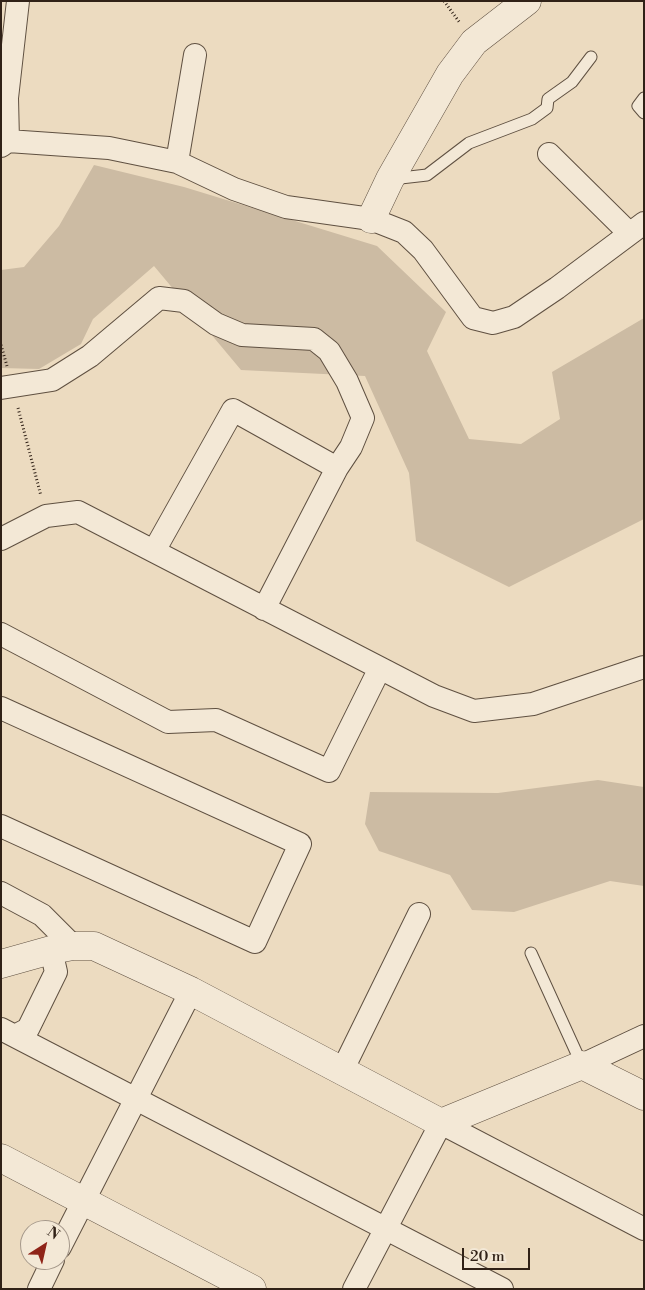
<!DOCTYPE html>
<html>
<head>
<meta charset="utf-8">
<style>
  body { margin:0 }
  #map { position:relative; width:645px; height:1290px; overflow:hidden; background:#ecdbc0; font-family:"Libre Bodoni",serif }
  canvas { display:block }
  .frame { position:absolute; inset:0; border:2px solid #302117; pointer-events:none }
  .north { position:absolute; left:20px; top:1220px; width:50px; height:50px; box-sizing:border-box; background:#f3e8d6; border:1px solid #a5988a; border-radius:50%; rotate:35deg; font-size:14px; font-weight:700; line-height:20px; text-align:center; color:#302117 }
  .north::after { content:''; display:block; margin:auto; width:18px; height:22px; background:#8f2418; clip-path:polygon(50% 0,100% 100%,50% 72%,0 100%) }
  .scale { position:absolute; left:462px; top:1248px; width:68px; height:22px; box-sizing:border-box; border:2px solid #302117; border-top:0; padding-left:6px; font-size:15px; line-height:18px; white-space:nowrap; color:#302117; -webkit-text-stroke:4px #f3e8d6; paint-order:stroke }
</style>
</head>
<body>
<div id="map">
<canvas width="645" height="1290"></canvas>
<div class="frame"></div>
<div class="north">N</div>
<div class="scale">20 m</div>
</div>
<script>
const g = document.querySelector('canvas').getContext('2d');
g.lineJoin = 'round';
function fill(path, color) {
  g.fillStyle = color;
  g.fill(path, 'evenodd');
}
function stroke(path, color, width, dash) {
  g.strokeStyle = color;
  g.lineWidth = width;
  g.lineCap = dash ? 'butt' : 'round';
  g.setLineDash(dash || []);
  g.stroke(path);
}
const green = new Path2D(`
  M94,165L184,187L377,246L446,312L427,351L469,439L521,444L560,419L552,372L644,318V519L509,587L416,541L409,473L365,376L241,370L154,266L93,319L81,344L39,369L1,368V270L24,267L59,226Z
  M598,780L644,787V886L610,881L514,912L472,910L450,875L379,851L365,824L370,792L498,793Z`);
const path = new Path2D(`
  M444,1L460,23
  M1,345L7,366
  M18,408L41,496`);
const service = new Path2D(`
  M644,98L638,106L644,113
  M392,179L427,175L469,143L532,119L547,108L548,99L572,82L591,57
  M531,953L582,1065`);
const minor = new Path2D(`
  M8,141L7,98L18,1
  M1,146L8,141L109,148L177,162L234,189L286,207L371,219L404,232L423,250L473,318L493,323L514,317L557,288L644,223
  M549,154L629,233
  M177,162L195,55
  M1,388L52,380L90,356L159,298L184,301L216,324L242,335L314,339L329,351L347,381L363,418L351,447L337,468L264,609
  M1,539L46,516L78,512L434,696L474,711L533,704L644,667
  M154,551L233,410L337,468
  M1,634L168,722L216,720L329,771L380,668
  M1,708L300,844L255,942L1,826
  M1,893L42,915L73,946
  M1,1029L502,1289
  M15,1036L28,1029L56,972L51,950
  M582,1065L644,1036
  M342,1071L419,914
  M60,1247L191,991
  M39,1289L53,1260
  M354,1289L441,1123L644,1229`);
const tertiary = new Path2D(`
  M371,219L390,179L450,74L474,42L527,1
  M1,964L51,950L73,946H94L191,991L441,1123L582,1065L644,1096
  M1,1158L252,1289`);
fill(green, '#ccbba3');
stroke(service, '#5f5041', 13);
stroke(minor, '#5f5041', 24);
stroke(tertiary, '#5f5041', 29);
stroke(path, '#302117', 3, [1, 2.5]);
stroke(service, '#f3e8d6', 11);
stroke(minor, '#f3e8d6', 22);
stroke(tertiary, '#f3e8d6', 28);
</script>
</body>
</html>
